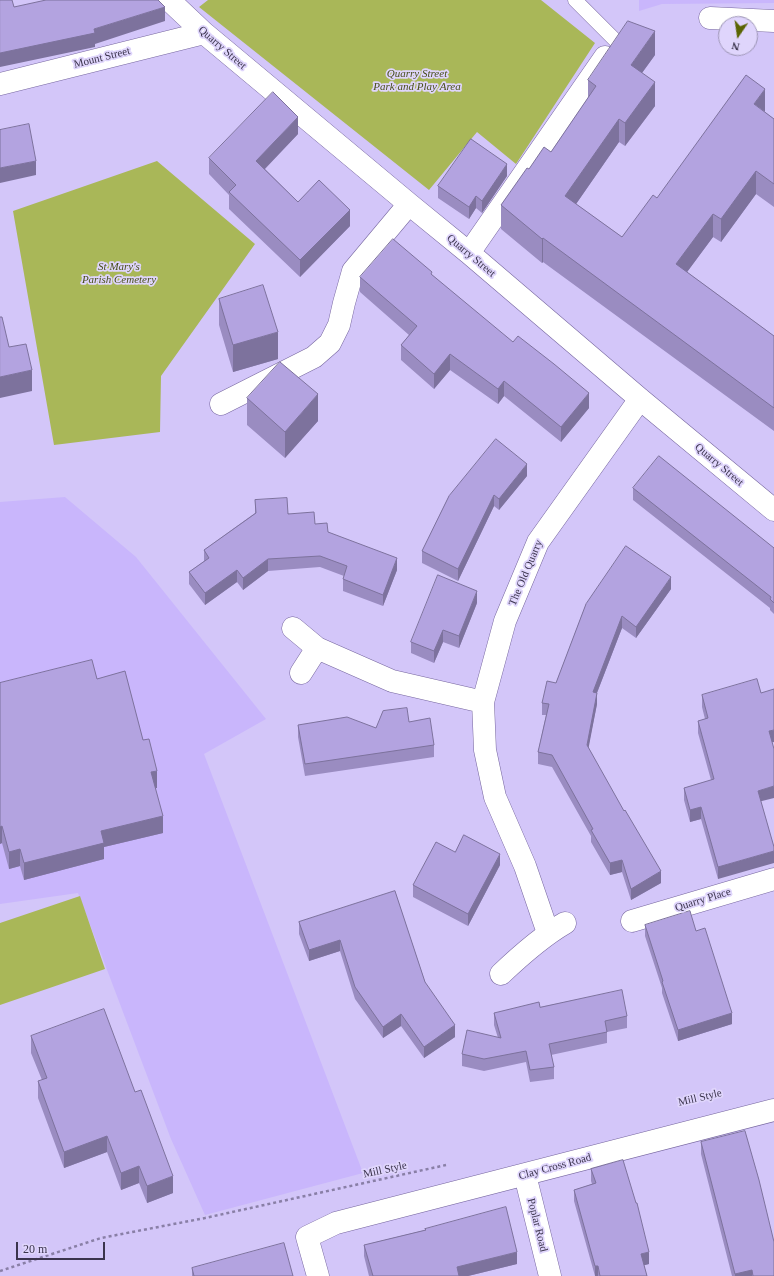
<!DOCTYPE html>
<html>
<head>
<meta charset="utf-8">
<style>
  body { margin:0 }
  #map { position:relative; width:774px; height:1276px; overflow:hidden; background:#d3c6f9; font-family:Georgia,serif }
  canvas { display:block }
  .north { position:absolute; left:718px; top:16px; width:40px; height:40px; box-sizing:border-box; background:#dfd5fc; border:1px solid #9d95b6; border-radius:50%; rotate:193deg; font-size:11px; font-weight:700; line-height:16px; text-align:center; color:#3b344d }
  .north::after { content:''; display:block; margin:auto; width:14px; height:18px; background:#5a6403; clip-path:polygon(50% 0,100% 100%,50% 72%,0 100%) }
  .scale { position:absolute; left:16px; top:1242px; width:89px; height:18px; box-sizing:border-box; border:2px solid #3b344d; border-top:0; padding-left:5px; font-size:12px; line-height:14px; white-space:nowrap; color:#3b344d; -webkit-text-stroke:3px #dfd5fc; paint-order:stroke }
</style>
</head>
<body>
<div id="map">
<canvas width="774" height="1276"></canvas>
<div class="north">N</div>
<div class="scale">20 m</div>
</div>
<script>
const g = document.querySelector('canvas').getContext('2d');
g.lineJoin = 'round';
function fill(path, color) {
  g.fillStyle = color;
  g.fill(path, 'evenodd');
}
function stroke(path, color, width, dash) {
  g.strokeStyle = color;
  g.lineWidth = width;
  g.lineCap = dash ? 'butt' : 'round';
  g.setLineDash(dash || []);
  g.stroke(path);
}
function write(font, color, halo, rows, align = 'center') {
  g.font = font + ' Georgia,serif';
  g.lineWidth = 3.5;
  g.setLineDash([]);
  g.textBaseline = 'middle';
  g.strokeStyle = halo;
  g.fillStyle = color;
  for (const [text, x, y, turn = 0] of rows) {
    g.save();
    g.translate(x, y);
    g.rotate((+turn || 0) * Math.PI / 180);
    g.textAlign = isNaN(turn) ? turn : align;
    if (halo) g.strokeText(text, 0, 0);
    g.fillText(text, 0, 0);
    g.restore();
  }
}
const built = new Path2D(`
  M639,0H774V3L662,4L639,11Z
  M65,497L136,557L266,719L204,754L363,1173L205,1215L171,1139L78,893L0,904V502Z`);
const green = new Path2D(`
  M208,0H541L595,43L516,164L477,132L429,190L199,7Z
  M157,161L255,244L161,376L160,432L54,445L13,211Z
  M80,896L105,969L0,1005V923Z`);
const path = new Path2D(`
  M0,1271L101,1238L205,1218L446,1165`);
const service = new Path2D(`
  M575,0L616,41`);
const minor = new Path2D(`
  M169,0L204,33L409,204L469,253L640,399L774,510
  M710,18L774,21
  M0,84L204,33
  M469,253L605,57
  M221,404L314,357L330,343L339,325L344,303L353,271L409,204
  M293,628L317,648L392,681L483,702
  M301,673L317,648
  M632,921L774,879
  M548,933L525,866L495,797L485,750L483,702L505,621L538,542L640,399
  M501,974C521,955 541,937 565,923
  M525,1175L550,1276
  M318,1276L307,1237L336,1223L774,1110`);
const wall = new Path2D(`
  M655,55L642,73L655,106L625,146L619,142L576,204L622,237L657,198L765,112L774,119V207L756,194L721,242L713,237L687,272L774,336V431L543,262L542,263L501,229V205L529,169L551,152L588,98V80Z
  M298,134L265,169L298,202L350,226L300,277L229,209V195L209,174V158Z
  M507,176L482,213L476,208L469,219L438,198V186Z
  M432,275L589,408L561,442L504,396L498,404L450,370L434,389L401,360V345L409,335L360,292V277Z
  M219,299L278,359L233,372L219,325Z
  M247,398L318,421L285,458L247,425Z
  M527,476L499,510L494,506L458,581L422,563V551L449,496Z
  M633,488L774,548V614L770,610V608L633,500Z
  M255,500L315,524L328,532L397,570L383,606L343,591V579L344,576L320,567L268,571L243,590L237,582L205,605L189,584V572L204,561V550L255,513Z
  M671,589L636,638L622,628L597,693V704L588,748L661,883L631,900L622,872L610,875L591,842V836L552,767L538,764V752L546,715H542V703L556,683L586,604Z
  M477,603L459,648L443,642L434,663L411,653V642Z
  M97,679L143,740L157,788H155L163,833L104,847V859L24,880L20,866L9,869L2,843L0,844V683Z
  M702,695L772,742L761,801L718,879L701,819L690,822L684,800V788L711,780L698,733V721L705,719L702,707Z
  M409,722L434,745V757L305,776L298,737V725L376,728Z
  M455,852L500,865L468,926L413,897V885Z
  M395,891L425,982L455,1037L424,1058L401,1026L383,1038L355,999L340,951L309,961L299,934V922Z
  M645,925L696,931L732,1024L678,1041L662,993V988L645,936Z
  M494,1013L627,1016V1028L607,1032V1043L551,1055L554,1067V1079L530,1082L526,1062L484,1071L462,1066V1054L498,1038L494,1025Z
  M31,1036L173,1193L147,1203L139,1183L121,1190L107,1152L64,1168L38,1098V1081L42,1080L31,1053Z
  M701,1142L774,1276H732L701,1154Z
  M591,1169L649,1264L644,1265L647,1276H595L574,1201V1190L592,1184L591,1181Z
  M425,1230L517,1264L468,1276H369L364,1256V1245Z
  M192,1268L293,1276H192Z`);
const shadedWall = new Path2D(`
  M165,7V21L95,44V47L0,67V53L94,29Z
  M655,31V55L631,88V65Z
  M655,82V106L625,146V123Z
  M765,89V112L754,104Z
  M298,117V134L256,178V161Z
  M619,119V142L565,220V196Z
  M36,161V175L0,183V168Z
  M507,164V176L482,213V201Z
  M756,171V194L721,242V219Z
  M476,196V208L469,219V207Z
  M350,210V226L300,277V260Z
  M713,214V237L676,287V264Z
  M543,238V262L542,263V239Z
  M278,332V359L233,372V345Z
  M450,354V370L434,389V374Z
  M32,370V391L0,398V377Z
  M504,381V396L498,404V389Z
  M589,393V408L561,442V427Z
  M318,394V421L285,458V432Z
  M527,464V476L499,510V499Z
  M494,495V506L458,581V569Z
  M397,558V570L383,606V595Z
  M268,559V571L243,590V578Z
  M237,570V582L205,605V593Z
  M671,577V589L636,638V627Z
  M477,591V603L459,648V636Z
  M622,616V628L593,703V692Z
  M443,630V642L434,663V651Z
  M597,693V704L587,756V745Z
  M774,730V742L769,743V731Z
  M157,771V788L151,789V772Z
  M774,786V798L758,802V791Z
  M701,807V819L690,822V810Z
  M163,816V833L104,847V859L24,880V863L101,831Z
  M2,826V843L0,844V827Z
  M20,849V866L9,869V852Z
  M774,851V863L718,879V867Z
  M500,854V865L468,926V914Z
  M622,860V872L610,875V863Z
  M661,871V883L631,900V889Z
  M340,940V951L309,961V950Z
  M732,1013V1024L678,1041V1030Z
  M401,1014V1026L383,1038V1027Z
  M455,1025V1037L424,1058V1047Z
  M107,1136V1152L64,1168V1152Z
  M139,1166V1183L121,1190V1173Z
  M173,1176V1193L147,1203V1186Z
  M517,1252V1264L468,1276H457V1267Z
  M649,1252V1264L641,1266V1254Z
  M595,1266H598V1276H595Z
  M752,1270V1276H735V1274Z`);
const building = new Path2D(`
  M0,0H12L14,7L46,0H158L165,7L94,29L95,33L0,53Z
  M628,21L655,31L631,65L655,82L625,123L619,119L565,196L622,237L653,195L657,198L746,75L765,89L754,104L774,119V184L756,171L721,219L713,214L676,264L774,336V408L543,238L542,239L501,205L527,168L529,169L544,147L551,152L596,86L588,80Z
  M273,92L298,117L256,161L298,202L319,180L350,210L300,260L229,192L236,185L209,158Z
  M29,124L36,161L0,168V130Z
  M471,139L507,164L482,201L476,196L469,207L438,186Z
  M393,239L432,272L431,274L513,342L518,336L554,364L589,393L561,427L504,381L498,389L450,354L434,374L401,345L417,326L360,277Z
  M263,285L278,332L233,345L219,299Z
  M0,317H2L9,347L26,344L32,370L0,377Z
  M280,362L318,394L285,432L247,398Z
  M496,439L527,464L499,499L494,495L458,569L422,551L449,496Z
  M659,456L774,548V603L770,599L771,597L633,488Z
  M287,498L288,514L314,512L315,524L327,523L328,532L397,558L383,595L343,579L347,566L320,556L268,559L243,578L237,570L205,593L189,572L209,558L204,550L256,513L255,500Z
  M626,546L671,577L636,627L622,616L593,692L597,693L587,745L624,811L625,810L661,871L631,889L622,860L610,863L591,830L593,829L552,755L538,752L549,704L542,703L547,681L556,683L586,604Z
  M438,575L477,591L459,636L443,630L434,651L411,642Z
  M92,660L97,679L125,671L143,740L149,739L157,771L151,772L163,816L101,831L104,843L24,863L20,849L9,852L2,826L0,827V683Z
  M757,679L761,693L774,689V730L769,731L774,749V786L758,791L774,847V851L718,867L701,807L690,810L684,788L714,779L698,721L708,718L702,695Z
  M407,708L409,722L430,718L434,745L305,764L298,725L347,717L376,728L383,711Z
  M464,835L500,854L468,914L413,885L436,842L455,852Z
  M395,891L425,982L455,1025L424,1047L401,1014L383,1027L355,987L340,940L309,950L299,922Z
  M690,911L696,931L705,928L732,1013L678,1030L662,982L663,981L645,925Z
  M622,990L627,1016L605,1021L607,1032L549,1044L554,1067L530,1070L526,1051L484,1059L462,1054L467,1030L501,1038L494,1013L539,1002L540,1007Z
  M104,1009L135,1092L141,1090L173,1176L147,1186L139,1166L121,1173L107,1136L64,1152L38,1081L47,1078L31,1036Z
  M745,1131L759,1180L774,1242V1276H753L752,1270L735,1274L701,1142Z
  M623,1160L636,1203H637L649,1252L641,1254L647,1276H600L598,1266H595L574,1190L596,1183L591,1169Z
  M506,1207L517,1252L457,1267L459,1276H373L364,1245L426,1230L425,1229Z
  M284,1243L293,1276H194L192,1268Z`);
const streetNames = [
  ["Quarry Street",222,48,41],
  ["Mount Street",102,58,-14],
  ["Quarry Street",471,256,40],
  ["Quarry Street",719,465,40],
  ["The Old Quarry",526,573,-67],
  ["Quarry Place",703,900,-17],
  ["Mill Style",700,1098,-13],
  ["Clay Cross Road",555,1167,-15],
  ["Mill Style",385,1170,-12],
  ["Poplar Road",537,1225,76]
];
const parkNames = [
  ["Quarry Street",417,74],
  ["Park and Play Area",417,87],
  ["St Mary's",119,267],
  ["Parish Cemetery",119,280]
];
fill(built, '#c9b6fc');
fill(green, '#a9b758');
stroke(service, '#76669f', 15);
stroke(minor, '#76669f', 23);
stroke(path, '#897fa6', 2.5, [3, 3]);
stroke(service, '#fff', 14);
stroke(minor, '#fff', 22);
fill(wall, '#9a8cc1');
fill(shadedWall, '#7d729d');
fill(building, '#b3a3e0');
stroke(building, '#7d729d', 1);
write('11px', '#3b344d', '#dfd5fc', streetNames);
write('italic 11px', '#484f1a', '#dfd5fc', parkNames);
</script>
</body>
</html>
